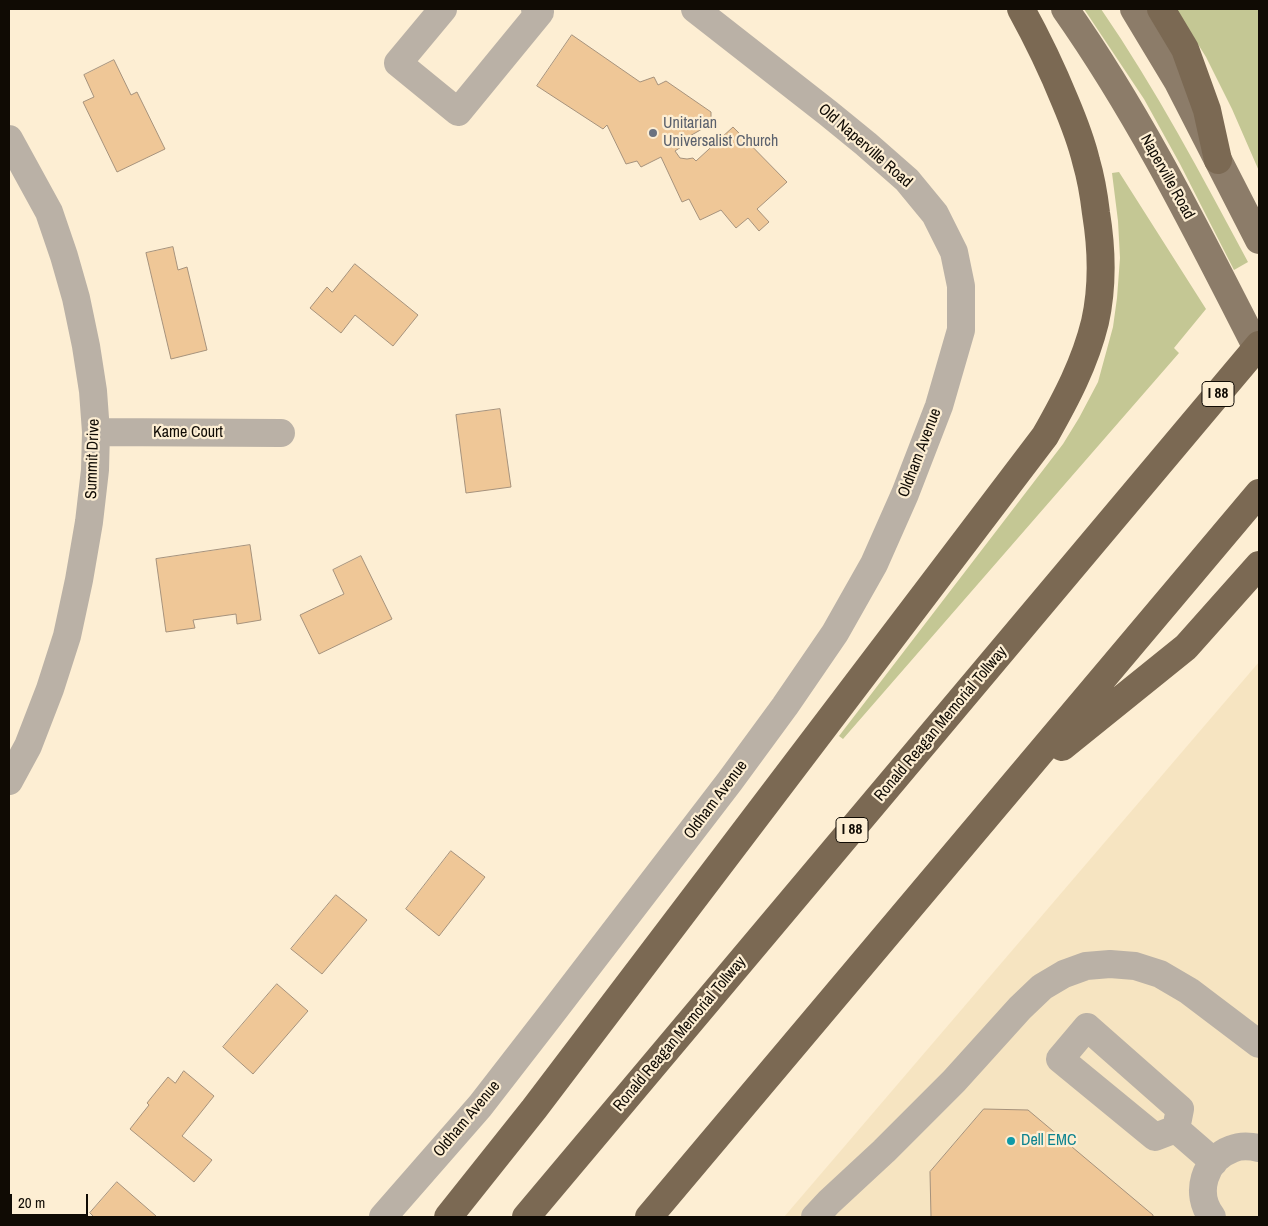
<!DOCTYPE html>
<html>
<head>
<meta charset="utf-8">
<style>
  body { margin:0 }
  #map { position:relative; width:1268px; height:1226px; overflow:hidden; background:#fdeed3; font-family:"Archivo Narrow",sans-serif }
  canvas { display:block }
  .frame { position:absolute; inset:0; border:10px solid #100b04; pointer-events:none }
  .scale { position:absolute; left:10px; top:1194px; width:78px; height:22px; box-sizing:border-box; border:2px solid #100b04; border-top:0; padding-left:6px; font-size:15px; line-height:18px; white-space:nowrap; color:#100b04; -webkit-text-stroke:4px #fdeed3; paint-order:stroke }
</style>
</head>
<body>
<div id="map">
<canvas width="1268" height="1226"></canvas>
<div class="frame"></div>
<div class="scale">20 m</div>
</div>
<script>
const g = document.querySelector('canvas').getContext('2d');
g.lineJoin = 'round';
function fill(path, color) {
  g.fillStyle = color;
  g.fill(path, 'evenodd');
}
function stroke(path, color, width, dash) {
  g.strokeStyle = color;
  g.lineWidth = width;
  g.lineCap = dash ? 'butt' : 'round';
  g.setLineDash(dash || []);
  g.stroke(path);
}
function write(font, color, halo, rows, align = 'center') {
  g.font = font + ' "Archivo Narrow",sans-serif';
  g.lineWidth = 4.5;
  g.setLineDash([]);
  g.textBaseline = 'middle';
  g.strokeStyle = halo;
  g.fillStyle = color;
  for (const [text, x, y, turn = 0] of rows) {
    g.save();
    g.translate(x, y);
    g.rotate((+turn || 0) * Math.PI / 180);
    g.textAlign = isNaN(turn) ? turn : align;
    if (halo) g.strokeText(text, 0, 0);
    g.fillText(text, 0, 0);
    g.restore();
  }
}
const built = new Path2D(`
  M1259,662V1217H784Z`);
const green = new Path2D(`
  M1084,9H1101C1156,89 1202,176 1248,262L1234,270L1180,164L1144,99Z
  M1176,9H1259V171L1232,109L1206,57Z
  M1119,172L1206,309L1174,348L1179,353L843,739L839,736L1063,444L1079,418L1098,382L1113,327L1117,298L1120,258L1118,221L1112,173Z`);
const building = new Path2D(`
  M572,35L640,82L654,77L658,85L666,81L711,112V124L688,137L690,141L675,151L680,158L687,159L693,158L696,161L733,127L787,182L757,209L769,222L759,231L748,218L736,228L721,210L700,220L689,199L682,202L661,157L641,167L637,161L626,164L607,125L603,129L537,86Z
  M114,60L131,95L137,92L165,149L117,172L83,102L94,97L84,75Z
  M173,247L178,270L187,267L207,350L171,359L146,253Z
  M355,264L418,315L393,346L355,315L341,333L310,308L327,287L332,292Z
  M500,409L511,487L466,493L456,415Z
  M250,545L261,620L237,624L236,614L193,620L195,628L166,632L156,559Z
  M361,556L392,619L319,654L300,615L344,594L333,570Z
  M451,851L485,877L439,936L406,909Z
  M336,895L367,920L322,974L291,949Z
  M277,984L308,1011L253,1074L223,1047Z
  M184,1071L214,1096L182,1136L212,1160L194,1182L130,1129L149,1105L147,1103L168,1077L175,1083Z
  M984,1109L1028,1110L1153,1215V1217H931L930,1172Z
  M117,1182L156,1216L155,1217H94L90,1213Z`);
const minor = new Path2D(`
  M443,9L398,63L458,112L540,12L535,9
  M9,139L49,212L64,256L76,298L86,346L93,391L96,432L95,470L89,522L79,580L67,636L50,689L28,746L9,781
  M96,432L281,433
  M1176,1129L1155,1137L1060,1059L1087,1027L1180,1109L1176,1129L1214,1162
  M383,1217L480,1106L549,1017L730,781L785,706L835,633L874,564L905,494L939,406L961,330V286L954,252L935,214L907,180L866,144L828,113L695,9
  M815,1217L829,1202L884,1151L954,1081L1020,1008L1042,987L1064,974L1086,966L1110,964L1135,966L1160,974L1189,991L1259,1044
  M1212,1217C1194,1194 1204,1159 1232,1149C1241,1145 1250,1146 1259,1148`);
const major = new Path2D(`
  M1065,9C1141,117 1199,235 1259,352
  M1134,9L1178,82L1259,240`);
const highway = new Path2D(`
  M1161,9L1185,49L1207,110L1218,160
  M1062,747L1186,647L1259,565
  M448,1217L534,1109L1045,436C1066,399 1085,363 1095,322C1103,286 1102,250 1096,213C1094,196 1091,178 1086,161C1081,140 1073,120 1065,101C1052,69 1037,38 1021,9
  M526,1217L1259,345
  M649,1217L1259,493`);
const markers = [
  [653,133,5,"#6b7280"],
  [1011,1141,5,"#0f9aa8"]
];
const shields = [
  [1218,394,32],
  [852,830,32]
];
const shieldNames = [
  ["I 88",1218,394],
  ["I 88",852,830]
];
const worshipNames = [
  ["Unitarian",663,124],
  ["Universalist Church",663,142]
];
const streetNames = [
  ["Old Naperville Road",865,146,41],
  ["Naperville Road",1167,177,61],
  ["Kame Court",188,433],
  ["Oldham Avenue",920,453,-69],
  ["Summit Drive",93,459,-88],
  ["Ronald Reagan Memorial Tollway",941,724,-50],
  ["Oldham Avenue",716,800,-53],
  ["Ronald Reagan Memorial Tollway",680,1034,-50],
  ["Oldham Avenue",467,1119,-50]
];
const cultureNames = [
  ["Dell EMC",1021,1141]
];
fill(built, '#f6e4c1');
fill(green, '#c4c794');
fill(building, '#efc797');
stroke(building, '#a6927c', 1);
stroke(minor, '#bab1a6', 28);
stroke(major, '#8c7c69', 28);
stroke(highway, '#7b6953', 28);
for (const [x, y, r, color] of markers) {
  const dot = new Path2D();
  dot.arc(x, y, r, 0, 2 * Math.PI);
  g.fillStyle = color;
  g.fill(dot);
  stroke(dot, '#fdeed3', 2);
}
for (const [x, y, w] of shields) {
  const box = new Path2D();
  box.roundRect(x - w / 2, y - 12.5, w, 25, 4);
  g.fillStyle = '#fdeed3';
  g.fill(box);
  stroke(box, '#100b04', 1);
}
write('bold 15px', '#100b04', null, shieldNames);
write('16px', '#5b616d', '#fdeed3', worshipNames, 'left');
write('16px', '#100b04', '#fdeed3', streetNames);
write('16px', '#0d838f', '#fdeed3', cultureNames, 'left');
</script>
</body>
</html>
